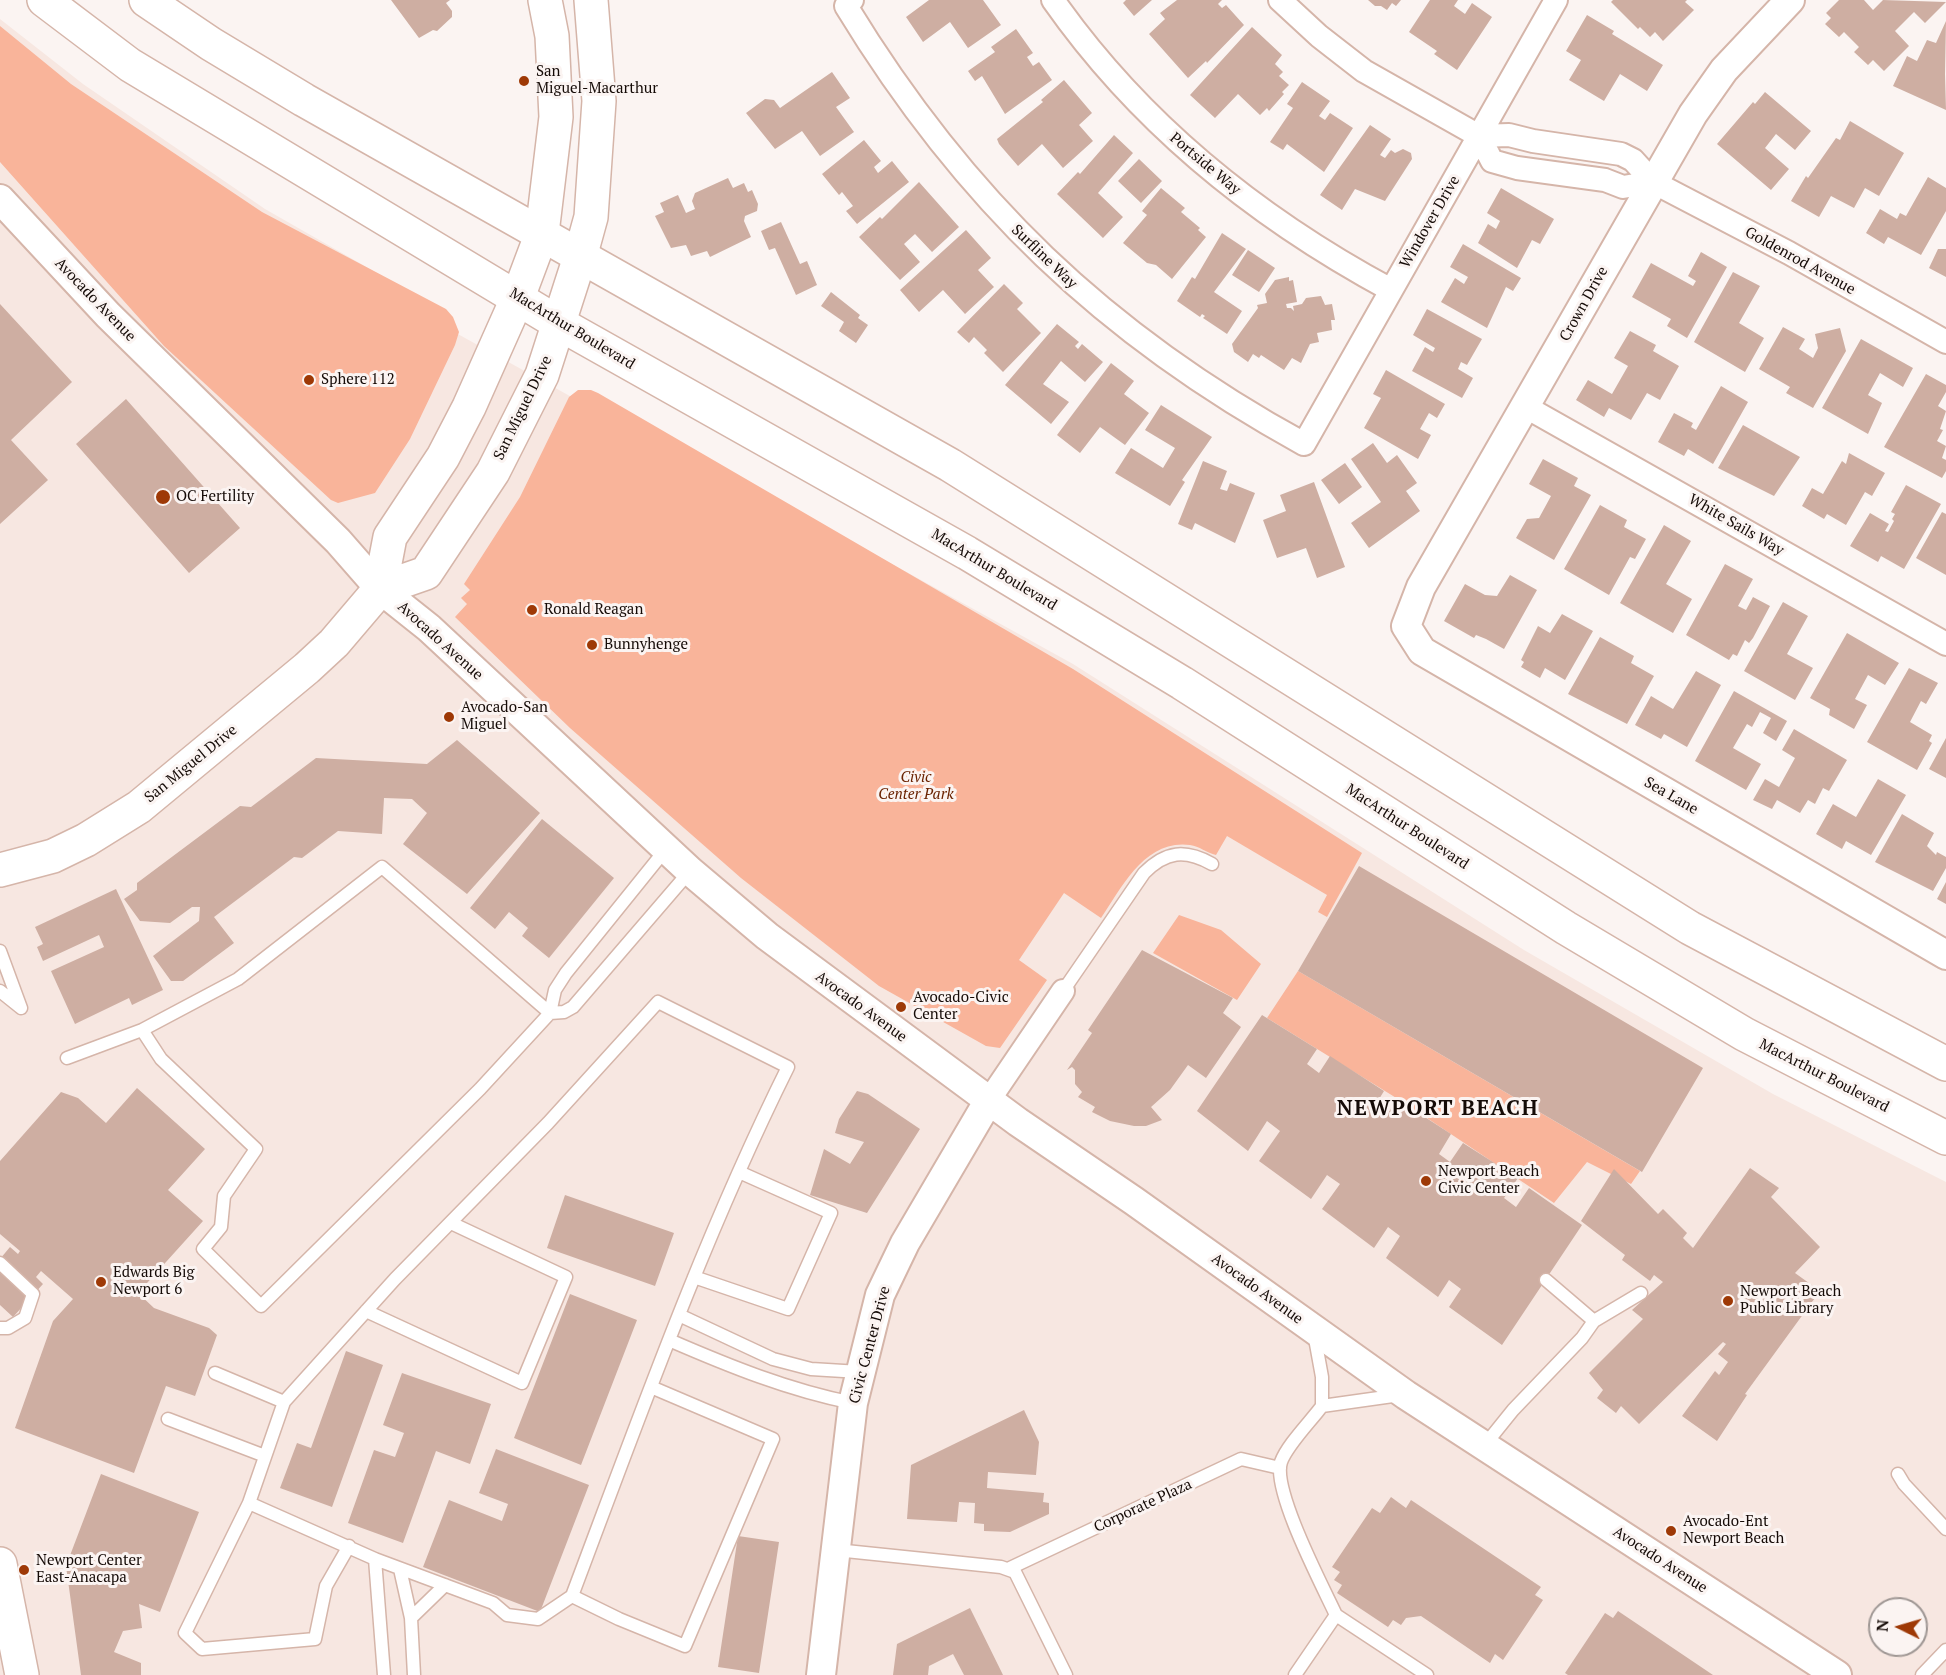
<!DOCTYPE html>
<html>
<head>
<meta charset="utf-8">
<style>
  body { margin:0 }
  #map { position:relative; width:1946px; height:1675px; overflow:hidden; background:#fbf4f2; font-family:"PT Serif",serif }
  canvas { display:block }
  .north { position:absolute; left:1868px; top:1597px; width:60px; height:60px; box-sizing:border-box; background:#fbf4f2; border:2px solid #9f9794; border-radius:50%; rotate:275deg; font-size:16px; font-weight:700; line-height:24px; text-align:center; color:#150b07 }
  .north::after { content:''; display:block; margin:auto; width:21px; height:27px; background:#9e3906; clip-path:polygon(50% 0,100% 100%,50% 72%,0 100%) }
</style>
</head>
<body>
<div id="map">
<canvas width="1946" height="1675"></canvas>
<div class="north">N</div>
</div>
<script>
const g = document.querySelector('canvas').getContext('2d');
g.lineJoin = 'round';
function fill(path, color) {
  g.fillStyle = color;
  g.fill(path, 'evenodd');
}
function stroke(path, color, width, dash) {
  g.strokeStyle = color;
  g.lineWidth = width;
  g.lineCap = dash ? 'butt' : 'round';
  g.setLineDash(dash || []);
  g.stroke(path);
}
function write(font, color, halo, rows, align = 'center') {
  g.font = font + ' "PT Serif",serif';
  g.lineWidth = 6;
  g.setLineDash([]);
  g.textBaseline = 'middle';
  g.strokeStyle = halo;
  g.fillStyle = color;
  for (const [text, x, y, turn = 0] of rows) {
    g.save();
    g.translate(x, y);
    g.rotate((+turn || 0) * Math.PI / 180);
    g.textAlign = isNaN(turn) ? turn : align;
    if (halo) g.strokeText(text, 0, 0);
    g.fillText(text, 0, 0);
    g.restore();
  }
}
const built = new Path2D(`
  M0,19L83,84L265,209L447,313L456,333L577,400L590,397L1073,664L1524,950L1773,1094L1946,1182V1675H0ZM1880,1609H1916V1645H1880Z`);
const green = new Path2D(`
  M0,26L71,84L262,212L446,309L453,317L459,332L455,345L410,439L375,493L338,503L331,500L164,346L0,162Z
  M578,390H591L598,393L1073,669L1362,853L1327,917L1318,912L1327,895L1227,836L1216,855C1207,853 1199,846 1190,845C1145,839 1122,887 1101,918L1064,893L1019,960L1047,980L1000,1048L986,1046L879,986L741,878L570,728L455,617L467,604L461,598L470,590L464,584L520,497L569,397Z
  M1179,915L1221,930L1261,964L1237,1000L1153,953Z
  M1298,971L1640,1171L1631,1184L1587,1162L1554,1203L1406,1104L1267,1018Z`);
const building = new Path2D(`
  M391,0H450L446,3L452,11V17L437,31L433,30L419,38Z
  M929,0H983L1001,25L968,48L950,22L923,42L906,17Z
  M1126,0H1152L1134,16L1123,3Z
  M1177,0H1222L1218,4L1222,8L1226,5L1244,25L1207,63L1206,61L1188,78L1149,34L1165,19L1160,13Z
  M1368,0H1401L1396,6L1392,3L1387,10L1381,6H1375Z
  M1430,0H1458L1454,6L1465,14L1472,3L1492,17L1457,70L1434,54L1437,51L1409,32Z
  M1613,0H1687L1685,2L1694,10L1663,41L1655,32L1650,37L1640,27L1638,29L1611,2Z
  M1839,0H1864L1873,10L1883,0L1946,2L1925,23L1914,12L1895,31L1909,46L1884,71L1873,60L1868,65L1854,52L1859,47L1844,32L1839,37L1825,24L1831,18L1826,13Z
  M1587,15L1614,31L1612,34L1663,65L1647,91L1620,74L1604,101L1569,80L1581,60L1566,51Z
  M1946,21L1945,74L1946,110L1893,86L1907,56L1917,61L1927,40L1936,43Z
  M1252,27L1282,55L1275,64L1283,72L1279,76L1289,85L1282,92L1284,94L1269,111L1267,108L1260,115L1238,94L1215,118L1190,95Z
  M1016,29L1033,53L1027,57L1033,66L1039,62L1052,80L1005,114L982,76L975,81L968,71L995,52L991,47Z
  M832,72L850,98L836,107L854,132L820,156L802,131L775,149L746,113L765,99L774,100L780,108Z
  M1064,80L1092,113L1079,125L1093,141L1063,168L1042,144L1018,166L999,144L997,139L1043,102L1041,100Z
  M1302,82L1330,101L1319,116L1325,120L1330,113L1353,128L1324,172L1287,144L1283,150L1270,142L1293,108L1287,104Z
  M1765,92L1811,131L1795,150L1776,134L1765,148L1789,169L1771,190L1717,144L1753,102L1755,104Z
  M1850,121L1904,153L1879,196L1865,188L1854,208L1831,196L1819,217L1791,201L1806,176L1808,178L1836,138L1840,140Z
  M1370,125L1391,139L1380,155L1385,158L1391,150L1395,153L1403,149L1411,153L1412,159L1385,201L1355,189L1342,210L1320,195Z
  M1114,135L1133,153L1098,193L1123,217L1103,238L1057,194L1078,172L1080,174Z
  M864,140L881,161L874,167L878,173L892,161L909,182L857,224L846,211L853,206L842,192L839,195L822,174Z
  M1139,159L1162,181L1141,203L1118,181Z
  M1928,177L1946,188V211L1921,255L1888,237L1884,244L1866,233L1880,209L1897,219L1900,213L1906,216Z
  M728,178L733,188L744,183L748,192L752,190L758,204L757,211L745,216L744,221L751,237L710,257L707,251L691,256L686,245L671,248L655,216L664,212L660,203L678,195L686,213L695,209L692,201L695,193Z
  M919,182L959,227L932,252L915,234L904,244L920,262L900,280L859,237L880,217L882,219Z
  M1161,188L1185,208L1181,212L1200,228L1198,230L1206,237L1172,279L1156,265L1147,263L1123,243L1147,215L1142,211Z
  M1501,188L1554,219L1540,244L1532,240L1517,268L1478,243L1488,224L1496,229L1500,221L1487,213Z
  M781,222L800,264L807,261L817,285L796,295L775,248L769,250L761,231Z
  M966,230L991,258L978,270L994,287L965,314L943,290L919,312L900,290Z
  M1222,233L1246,249L1214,292L1242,311L1227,334L1203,318L1205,316L1202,314L1200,317L1177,301L1192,277L1195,279Z
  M1463,244L1521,278L1513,291L1506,287L1487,328L1441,302L1455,278L1464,284L1468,277L1450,267Z
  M1938,249H1946V277L1929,268Z
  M1248,250L1275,268L1259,292L1232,275Z
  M1701,252L1727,267L1687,338L1667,326L1671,319L1632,297L1651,263L1693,286L1696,281L1688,276Z
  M1733,272L1760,286L1739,323L1764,338L1745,372L1694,342Z
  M1289,277V281L1293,280L1297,302L1286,304L1287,308H1291L1294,311L1293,306L1302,304L1306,298L1321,296L1325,305L1332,304L1335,320H1331L1332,330L1317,333L1319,342L1310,344L1301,363L1292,358L1284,370L1261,355L1259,358L1253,354L1248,362L1234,352L1232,344L1258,308L1257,305L1267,303L1265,294L1275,280Z
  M1004,284L1023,303L1017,309L1041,333L1003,372L984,353L987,350L974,337L969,343L957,332Z
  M831,292L860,315L858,318L868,325L856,343L839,331L844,322L821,306Z
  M0,304L72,382L11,440L48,480L0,524Z
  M1427,309L1482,339L1467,365L1461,362L1458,369L1473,378L1462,398L1412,371L1425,347L1433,352L1435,348L1413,335Z
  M1057,324L1079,342L1075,346L1078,349L1082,344L1103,362L1085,382L1061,361L1043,384L1069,402L1051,424L1005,385Z
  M1783,327L1805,339L1799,349L1813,358L1818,348L1815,334L1840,328L1846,351L1813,408L1786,393L1790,387L1759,369Z
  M1630,331L1656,345L1653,351L1679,366L1660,400L1647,393L1631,420L1609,408L1604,417L1576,400L1588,380L1612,394L1628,366L1614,358Z
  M1861,339L1913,368L1903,387L1880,373L1868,395L1882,403L1868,434L1822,408Z
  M1111,363L1134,381L1124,394L1149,413L1125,445L1100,427L1080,453L1057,435Z
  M1386,370L1445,404L1437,418L1429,413L1420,429L1431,435L1418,459L1364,428L1381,398L1373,394Z
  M1926,374L1946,385V392L1938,406L1946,411L1940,429L1943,430L1937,441L1946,446L1942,458L1946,460V471L1942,478L1884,447Z
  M1721,386L1748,402L1713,464L1688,449L1684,456L1658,442L1674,413L1693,423L1691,427L1696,430Z
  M126,399L240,528L189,573L76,444Z
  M1161,405L1212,437L1182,480L1185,482L1170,506L1115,473L1131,448L1163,468L1175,448L1145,430Z
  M1743,425L1800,457L1774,496L1718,468Z
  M1373,443L1387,463L1397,455L1417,483L1406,491L1420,511L1369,548L1351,523L1381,502L1351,459Z
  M1849,453L1885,473L1872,496L1865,492L1846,525L1827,514L1824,519L1802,506L1812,488L1823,494L1842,461L1846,464Z
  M1543,459L1578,478L1574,486L1591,495L1554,560L1516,538L1527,519L1539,518L1551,496L1529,484Z
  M1203,461L1227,471L1220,489L1227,491L1230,483L1255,493L1235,543L1195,523L1192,530L1178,524Z
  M1345,463L1362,487L1339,504L1321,480Z
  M1314,482L1345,567L1317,578L1306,548L1277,558L1263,520L1286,511L1280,495Z
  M1906,485L1941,504L1904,569L1881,556L1878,562L1850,546L1870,513L1889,524L1885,531L1888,532L1894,521L1892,519L1895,514L1891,512Z
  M1600,505L1627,520L1624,527L1646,539L1635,559L1630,557L1609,595L1564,569Z
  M1942,512L1946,514V575L1916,558Z
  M1664,525L1691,541L1666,584L1692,599L1673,633L1620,603Z
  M1725,564L1753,579L1738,606L1746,610L1753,597L1770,606L1753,638L1749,643L1745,640L1737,656L1733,654L1729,660L1686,635Z
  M1510,575L1537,590L1504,649L1486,639L1476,635L1474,638L1444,621L1465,584L1485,595L1497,596Z
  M1783,602L1808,616L1787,654L1813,668L1795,700L1744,671Z
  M1562,614L1593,631L1565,680L1545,668L1540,678L1521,667L1524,662L1521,660L1538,626L1550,633Z
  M1847,633L1899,663L1885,685L1868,675L1855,699L1867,705L1854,729L1829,715L1830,709L1810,698Z
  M1600,637L1634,656L1631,663L1654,676L1627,724L1568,694Z
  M1909,668L1938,683L1926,704L1921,701L1910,722L1932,735L1929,741L1932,743L1917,770L1867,742Z
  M1696,671L1721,685L1687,747L1664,734L1661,739L1635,725L1651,696L1673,709Z
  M1734,691L1787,721L1776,741L1763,733L1771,718L1760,712L1752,727L1747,724L1733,748L1761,764L1746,790L1695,761Z
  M1794,729L1847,760L1829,791L1823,788L1815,804L1808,800L1800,813L1777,800L1772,809L1753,800L1765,779L1779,787L1795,758L1782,750Z
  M1946,738V778L1929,769Z
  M457,740L540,813L467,894L403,844L427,813L412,799L384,798L382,834L338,831L302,858L294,857L214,917L234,943L183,981H171L153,956L199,921L200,907H192L170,923L140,921L124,899L137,890V883L240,806L251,807L316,758L427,764Z
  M1878,779L1906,795L1871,855L1846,841L1842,849L1816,834L1833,804L1856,817Z
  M1902,814L1934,833L1927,846L1936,855L1937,852L1946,857V868L1933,891L1875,862Z
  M542,819L614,878L549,958L522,936L528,928L509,912L495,929L470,908Z
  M1359,866L1703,1068L1642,1172L1298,971Z
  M1946,882V904L1937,899Z
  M116,889L163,990L132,1005L129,998L75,1024L51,971L104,947L99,935L43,961L37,947L43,944L35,927Z
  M1142,950L1233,998L1223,1013L1241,1027L1206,1078L1188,1065L1170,1090L1151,1107L1162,1120L1146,1126H1134L1110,1121L1092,1112L1095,1107L1078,1097L1082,1092L1075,1084V1070L1072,1067L1067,1070L1092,1033L1088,1030Z
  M1262,1015L1317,1049L1307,1064L1319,1073L1330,1056L1384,1091L1373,1109L1385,1118L1397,1099L1451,1134L1439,1154L1450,1162L1463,1143L1518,1178L1504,1198L1516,1207L1529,1188L1582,1225L1502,1345L1449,1307L1461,1289L1449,1280L1438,1297L1386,1258L1400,1236L1388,1227L1374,1248L1322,1209L1340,1184L1327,1175L1311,1199L1259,1161L1280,1131L1267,1121L1248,1151L1197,1111Z
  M137,1088L205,1149L168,1190L203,1221L138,1293L154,1308L209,1328L217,1335L195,1396L166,1386L134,1473L15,1428L53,1321L73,1299L41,1271L36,1277L43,1284L13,1317L0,1305V1259L10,1247L18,1254L20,1251L0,1234V1161L61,1092L78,1098L106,1123Z
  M857,1091L868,1094L920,1129L867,1213L810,1195L824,1149L850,1164L864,1142L835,1133L839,1119Z
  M1750,1168L1779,1188L1771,1197L1820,1247L1795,1273L1820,1291L1745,1394L1747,1395L1717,1441L1682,1416L1715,1371L1719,1375L1728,1362L1718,1354L1726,1344L1723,1342L1639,1424L1621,1406L1616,1413L1597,1398L1603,1390L1589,1373L1643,1319L1632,1310L1663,1282L1654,1275L1650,1281L1622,1260L1625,1255L1581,1221L1614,1169L1658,1214L1663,1209L1687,1233L1683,1238L1693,1248Z
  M565,1195L674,1233L655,1286L547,1248Z
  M570,1294L637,1320L581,1465L514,1438Z
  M346,1351L383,1365L332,1507L280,1488L297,1443L311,1448Z
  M402,1373L491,1404L470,1464L436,1451L403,1543L348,1523L374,1450L395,1457L404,1433L383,1425Z
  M1024,1410L1039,1442L1036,1475L988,1472L987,1488L1044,1493L1043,1502L1049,1503V1514L1010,1532L984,1531V1524L974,1523L975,1503L959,1502L957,1522L907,1519L911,1465Z
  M496,1449L589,1485L540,1612L423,1567L449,1500L502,1521L508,1504L479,1493Z
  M101,1474L199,1512L160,1612L139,1604L142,1628L123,1631L114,1652L141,1663V1675H81L66,1566Z
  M1391,1497L1406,1508L1411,1500L1541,1587L1535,1595L1543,1600L1503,1660L1495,1654L1490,1663L1421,1616L1406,1618L1401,1625L1393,1620L1388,1627L1337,1593L1342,1585L1334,1580L1340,1572L1332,1567L1372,1508L1380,1513Z
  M738,1536L779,1542L759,1673L718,1667Z
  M970,1608L1003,1675H964L953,1654L929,1666L928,1675H893L897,1644Z
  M1618,1611L1713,1675H1568L1565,1673L1605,1613L1613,1618Z`);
const service = new Path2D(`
  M0,951L21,1008
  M0,991L20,1007
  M1063,991L1144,873C1166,851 1185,849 1212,864
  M658,1002L788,1067C703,1238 639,1418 572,1596L538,1619L507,1615L493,1603L375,1559L249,1503L284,1402L395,1279L548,1123Z
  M142,1030L161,1059L256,1149L224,1196L221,1227L203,1249L261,1306L480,1089L550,1013L555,990L566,973L666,849
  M67,1058L142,1030L238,979L382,867L550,1013L564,1012L573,1007L690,871
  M0,1263L33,1294L25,1318L8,1328H0
  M694,1277L788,1309L831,1213L739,1172
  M1546,1280L1594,1321
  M366,1311L522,1383L566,1277L451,1223
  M679,1315L773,1359L811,1369L860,1372
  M1314,1333L1322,1377V1406
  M669,1340C729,1366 788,1390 853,1403
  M215,1373L284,1402
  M168,1419L265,1456
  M1484,1446L1513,1410L1582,1338L1594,1321L1641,1293
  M1898,1474L1904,1484L1946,1529
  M249,1503L185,1633L202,1649L315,1639L326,1586L349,1546
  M836,1550L1001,1567L1015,1572L1066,1675
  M375,1559L384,1675
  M400,1569L411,1618L414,1675
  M1008,1569L1241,1459L1280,1468
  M572,1596L619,1619L685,1646L773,1439L651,1387
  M1336,1615L1427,1675
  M411,1618L445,1585
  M1295,1675L1336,1615C1322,1585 1272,1490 1281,1462C1287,1445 1311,1421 1322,1406L1400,1395
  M1922,1675L1946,1650`);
const minor = new Path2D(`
  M852,0L846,6C964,200 1105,335 1304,444L1556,0
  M1053,0C1140,124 1259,219 1391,290
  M1280,0L1319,36L1364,71L1479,136L1509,135L1533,141L1621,154L1633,160L1653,182L1789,253L1946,342
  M1479,136L1492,161L1517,168L1605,180L1623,187L1653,182
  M1526,407L1946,644
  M989,1100L1063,991`);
const tertiary = new Path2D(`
  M1790,0L1724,70L1693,114L1421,587L1406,626L1422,651L1946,955
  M0,199L108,315L338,541L380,589L429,628L690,871L767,936L1018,1122L1134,1201L1406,1395L1837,1675
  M821,1675L853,1403L880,1295L905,1243L989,1100`);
const secondary = new Path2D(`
  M380,589L390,537L443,457L469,407L518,297L542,233L556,117L552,36L545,0
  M0,870L53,856L86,840L139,807L307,668L334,643L380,589L426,573L493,472L542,375L580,257L591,217L599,101L591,0
  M0,1564L22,1675`);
const primary = new Path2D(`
  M44,0L130,65L560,324L967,553L1182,683L1566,928L1744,1034L1946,1138
  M146,0L211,44L304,100L950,465L1690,928L1946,1064`);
const markers = [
  [524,81,6,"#9e3906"],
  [309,380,6,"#9e3906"],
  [163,497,8,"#9e3906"],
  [532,610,6,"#9e3906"],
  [592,645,6,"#9e3906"],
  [449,717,6,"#9e3906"],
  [901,1007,6,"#9e3906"],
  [1426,1181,6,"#9e3906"],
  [101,1282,6,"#9e3906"],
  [1728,1301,6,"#9e3906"],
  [1671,1531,6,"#9e3906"],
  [24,1570,6,"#9e3906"]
];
const poiNames = [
  ["San",536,72],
  ["Miguel-Macarthur",536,89],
  ["Sphere 112",321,380],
  ["OC Fertility",176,497],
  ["Ronald Reagan",544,610],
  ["Bunnyhenge",604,645],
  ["Avocado-San",461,708],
  ["Miguel",461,725],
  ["Avocado-Civic",913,998],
  ["Center",913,1015],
  ["Newport Beach",1438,1172],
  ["Civic Center",1438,1189],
  ["Edwards Big",113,1273],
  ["Newport 6",113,1290],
  ["Newport Beach",1740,1292],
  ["Public Library",1740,1309],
  ["Avocado-Ent",1683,1522],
  ["Newport Beach",1683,1539],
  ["Newport Center",36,1561],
  ["East-Anacapa",36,1578]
];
const streetNames = [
  ["Portside Way",1205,164,40],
  ["Windover Drive",1430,222,-60],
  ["Surfline Way",1044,257,44],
  ["Goldenrod Avenue",1800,261,29],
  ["Avocado Avenue",95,300,46],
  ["Crown Drive",1584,304,-61],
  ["MacArthur Boulevard",572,329,31],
  ["San Miguel Drive",523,408,-64],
  ["White Sails Way",1736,525,30],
  ["MacArthur Boulevard",994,570,31],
  ["Avocado Avenue",440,641,42],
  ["San Miguel Drive",191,764,-39],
  ["Sea Lane",1671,796,30],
  ["MacArthur Boulevard",1407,827,33],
  ["Avocado Avenue",861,1007,36],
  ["MacArthur Boulevard",1824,1076,27],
  ["Avocado Avenue",1257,1289,36],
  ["Civic Center Drive",870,1345,-75],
  ["Corporate Plaza",1143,1506,-25],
  ["Avocado Avenue",1660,1560,33]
];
const parkNames = [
  ["Civic",916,778],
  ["Center Park",916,795]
];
const districtNames = [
  ["NEWPORT BEACH",1438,1109]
];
fill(built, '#f7e7e1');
fill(green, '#f9b49a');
fill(building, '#ceaea2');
stroke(service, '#d5b5a9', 15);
stroke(minor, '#d5b5a9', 26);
stroke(tertiary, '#d5b5a9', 32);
stroke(secondary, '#d5b5a9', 36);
stroke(primary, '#d5b5a9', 36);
stroke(service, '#fff', 12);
stroke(minor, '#fff', 22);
stroke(tertiary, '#fff', 28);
stroke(secondary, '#fff', 33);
stroke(primary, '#fff', 33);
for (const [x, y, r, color] of markers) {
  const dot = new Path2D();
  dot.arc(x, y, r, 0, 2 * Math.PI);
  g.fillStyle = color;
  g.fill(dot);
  stroke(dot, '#fbf4f2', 2);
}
write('15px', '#150b07', '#fbf4f2', poiNames, 'left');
write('15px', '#150b07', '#fbf4f2', streetNames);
write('italic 15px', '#6a2200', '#fbf4f2', parkNames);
g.letterSpacing = '1.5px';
write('bold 21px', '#150b07', '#fbf4f2', districtNames);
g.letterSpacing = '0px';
</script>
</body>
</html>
